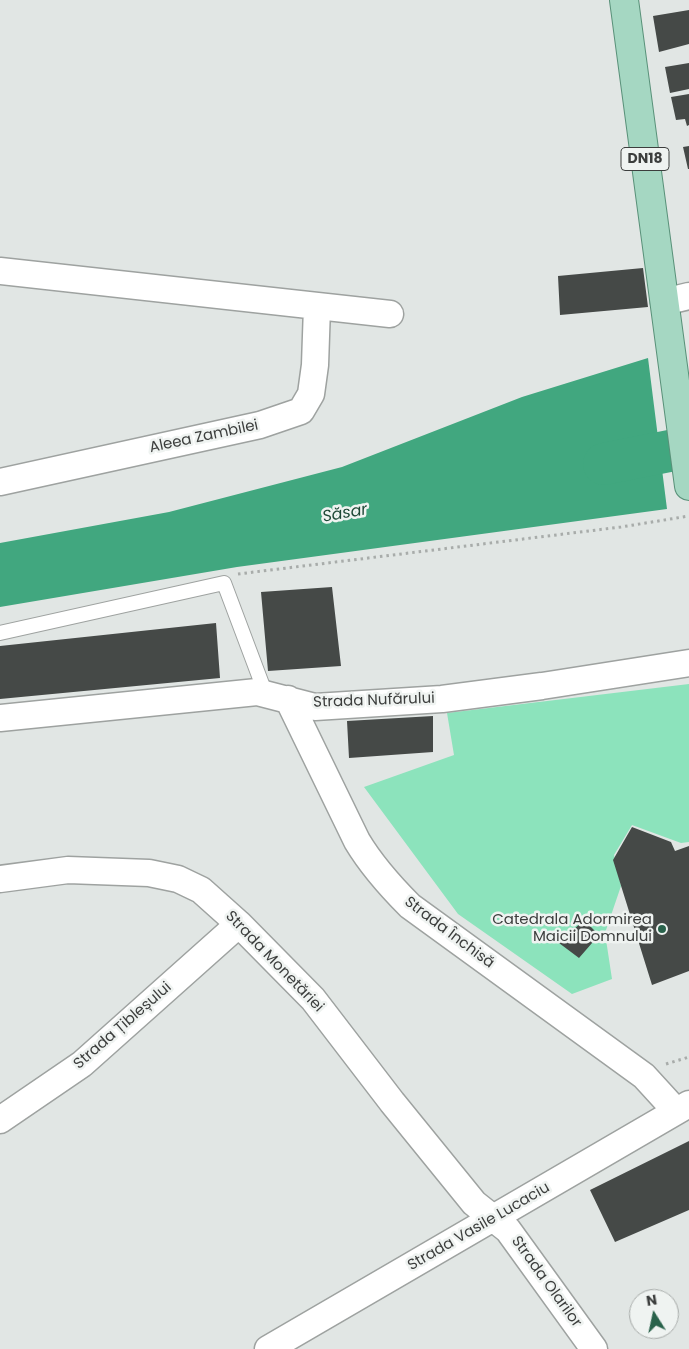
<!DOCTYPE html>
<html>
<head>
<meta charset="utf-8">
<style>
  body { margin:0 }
  #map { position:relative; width:689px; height:1349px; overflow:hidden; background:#e1e6e4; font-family:Poppins,sans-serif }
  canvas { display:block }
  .north { position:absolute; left:629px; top:1289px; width:50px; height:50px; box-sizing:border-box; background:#eff3f1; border:1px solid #a7aba9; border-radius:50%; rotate:350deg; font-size:14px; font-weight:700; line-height:20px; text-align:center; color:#3c3e3d }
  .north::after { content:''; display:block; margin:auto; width:18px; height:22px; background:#29624b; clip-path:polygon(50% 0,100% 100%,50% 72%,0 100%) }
</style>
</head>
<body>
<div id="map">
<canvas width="689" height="1349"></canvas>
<div class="north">N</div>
</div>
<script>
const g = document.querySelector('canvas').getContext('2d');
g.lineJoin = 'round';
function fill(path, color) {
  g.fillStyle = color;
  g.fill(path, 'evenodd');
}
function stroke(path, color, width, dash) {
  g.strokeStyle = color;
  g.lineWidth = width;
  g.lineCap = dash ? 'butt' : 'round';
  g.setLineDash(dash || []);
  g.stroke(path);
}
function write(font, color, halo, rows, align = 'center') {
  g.font = font + ' Poppins,sans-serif';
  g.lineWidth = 5;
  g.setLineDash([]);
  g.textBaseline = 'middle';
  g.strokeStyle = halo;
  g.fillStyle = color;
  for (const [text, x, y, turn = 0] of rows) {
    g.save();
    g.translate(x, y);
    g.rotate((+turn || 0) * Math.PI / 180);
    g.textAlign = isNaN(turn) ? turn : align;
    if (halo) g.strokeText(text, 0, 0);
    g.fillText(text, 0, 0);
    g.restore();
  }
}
const green = new Path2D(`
  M689,684V842L681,843L632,825L614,855L621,886L605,933L612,979L572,994L458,914L364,787L454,755L447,713Z`);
const water = new Path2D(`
  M648,358L667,509L237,567L0,607V543L169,512L342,467L522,397Z`);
const river = new Path2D(`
  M604,464L689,447`);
const building = new Path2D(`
  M689,10V44L659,52L653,16Z
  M689,63V89L670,93L665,67Z
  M689,94V125L687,126L685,119L676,120L671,97Z
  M689,146V169H688L683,147Z
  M643,268L648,307L560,315L558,276Z
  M332,587L341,666L268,671L261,592Z
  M216,623L220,678L0,699V646Z
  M433,716V752L349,758L347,721Z
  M632,827L671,842L675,851L689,846V971L652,985L613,860Z
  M584,920L599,935L579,958L559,943Z
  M689,1141V1210L615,1242L590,1190Z`);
const path = new Path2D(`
  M238,574L621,527L689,516
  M666,1064L689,1057`);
const service = new Path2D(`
  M0,633L224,583L265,692`);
const minor = new Path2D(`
  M0,271L390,314
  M664,302L689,296
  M0,482L260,425L301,411L311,394L315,365L317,307
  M288,699L357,841C372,866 390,886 410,906L644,1076L676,1111
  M0,718L257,692L315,707L442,699L542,686L689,663
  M0,879L68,870L149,873L178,879L201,890L239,924L313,999L392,1102L474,1203L508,1230L594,1349
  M0,1120L82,1064L239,924
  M268,1349L689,1104`);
const primary = new Path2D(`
  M624,0L689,486`);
const markers = [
  [662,929,5,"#29624b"]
];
const shields = [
  [645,159,48]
];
const shieldNames = [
  ["DN18",645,159]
];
const streetNames = [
  ["Aleea Zambilei",204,437,-12],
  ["Strada Nufărului",374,701,-2],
  ["Strada Închisă",449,933,37],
  ["Strada Monetăriei",274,962,46],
  ["Strada Țibleșului",123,1026,-41],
  ["Strada Vasile Lucaciu",479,1227,-30],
  ["Strada Olarilor",546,1282,54]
];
const poiNames = [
  ["Catedrala Adormirea",652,920],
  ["Maicii Domnului",652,937]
];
const waterNames = [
  ["Săsar",345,514,-10]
];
fill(green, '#8ce3bc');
fill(water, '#41a77f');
stroke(river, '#41a77f', 42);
fill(building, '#454947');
stroke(service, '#9ea2a0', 16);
stroke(minor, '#9ea2a0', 29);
stroke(primary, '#599179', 30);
stroke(path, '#a8acaa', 3, [2.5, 4]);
stroke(service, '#fff', 14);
stroke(minor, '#fff', 26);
stroke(primary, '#a5d7c2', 28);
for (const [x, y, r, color] of markers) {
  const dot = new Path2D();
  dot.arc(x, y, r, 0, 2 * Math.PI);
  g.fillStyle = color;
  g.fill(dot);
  stroke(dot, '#eff3f1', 2);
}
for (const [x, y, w] of shields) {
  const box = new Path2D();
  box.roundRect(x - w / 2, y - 11.5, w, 23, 4);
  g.fillStyle = '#eff3f1';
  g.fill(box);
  stroke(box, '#3c3e3d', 1);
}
write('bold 14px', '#3c3e3d', null, shieldNames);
write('15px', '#3c3e3d', '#eff3f1', streetNames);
write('15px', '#3c3e3d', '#eff3f1', poiNames, 'right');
write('italic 16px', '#1d4836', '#eff3f1', waterNames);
</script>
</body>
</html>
